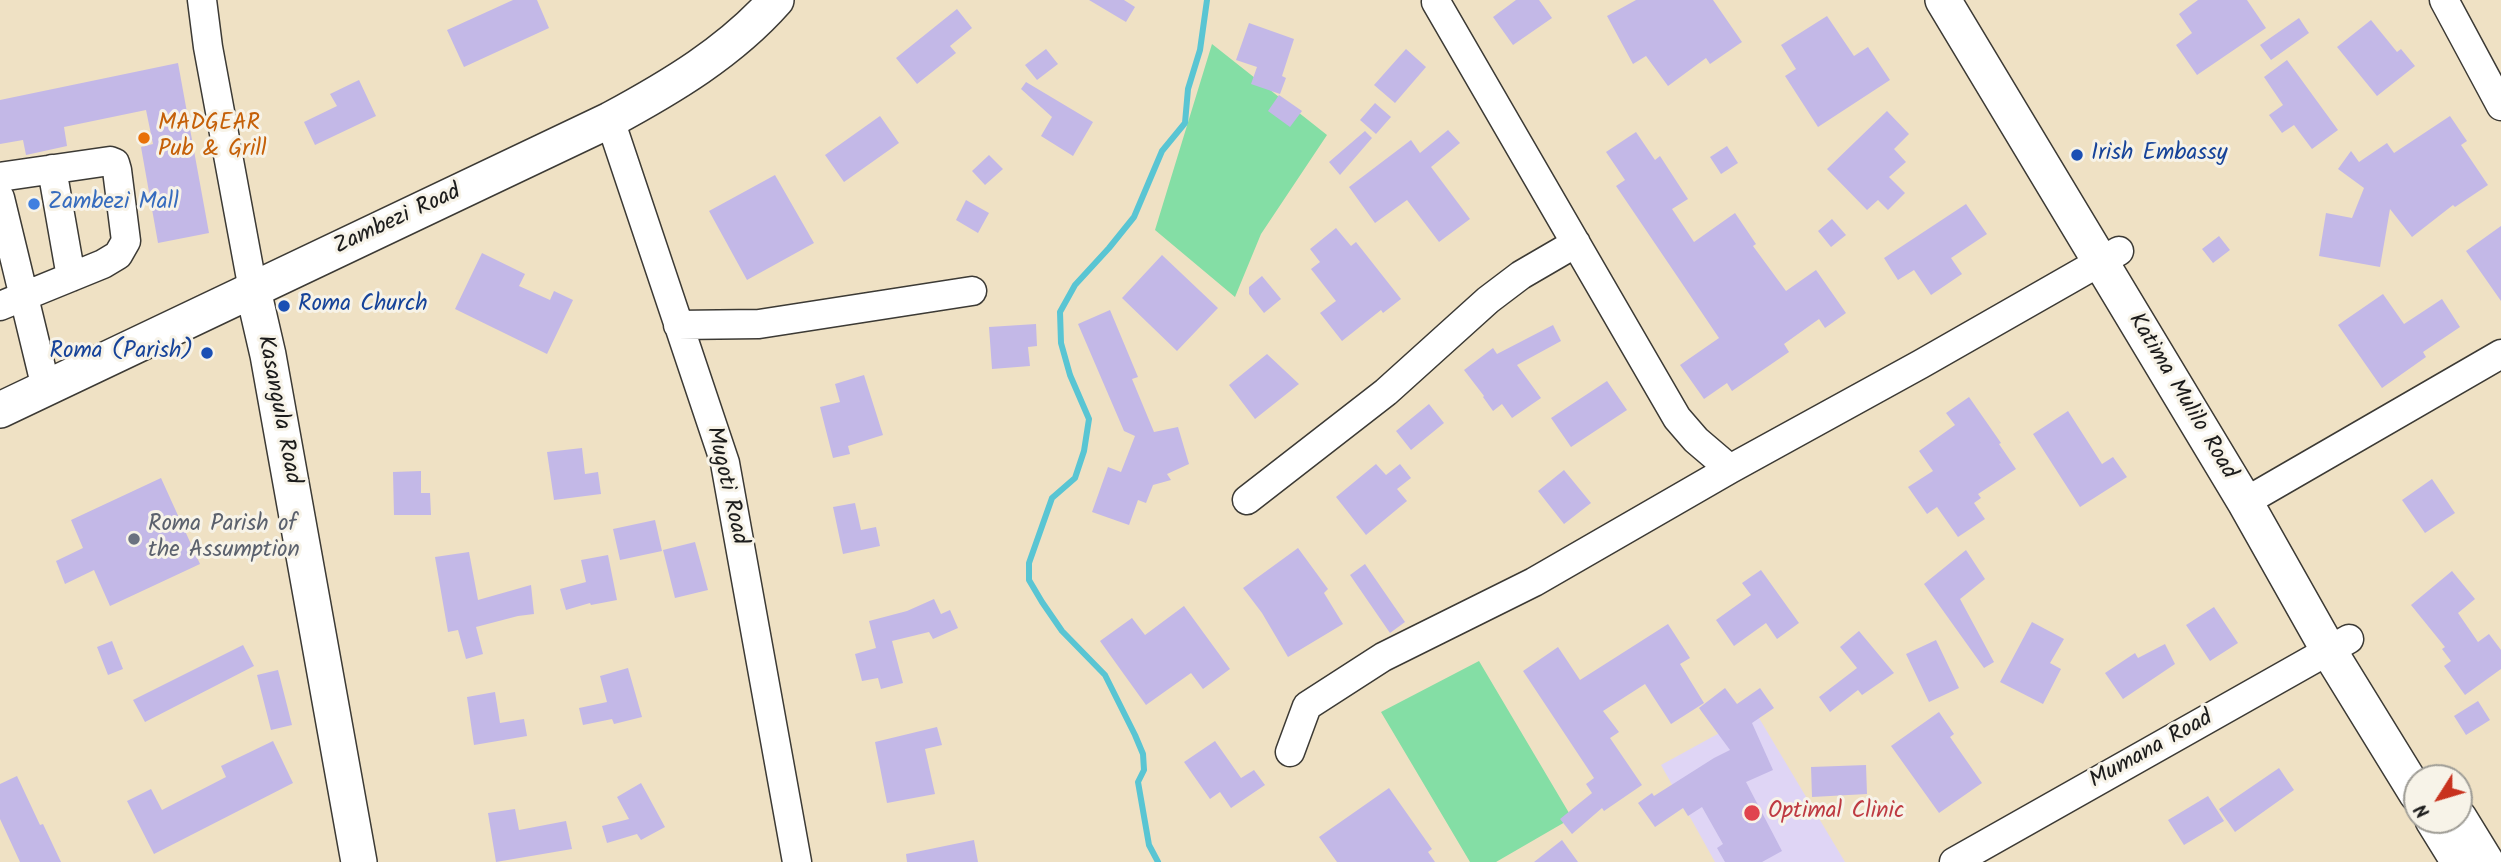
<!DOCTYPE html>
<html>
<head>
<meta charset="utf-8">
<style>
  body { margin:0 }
  #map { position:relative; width:2501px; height:862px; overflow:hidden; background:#efe1c4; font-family:Kalam,sans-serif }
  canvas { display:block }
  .north { position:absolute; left:2403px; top:764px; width:70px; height:70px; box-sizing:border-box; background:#f7f3e8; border:2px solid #9f9d96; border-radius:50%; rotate:233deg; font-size:19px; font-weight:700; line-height:28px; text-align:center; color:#1c1c1c }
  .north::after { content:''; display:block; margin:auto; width:24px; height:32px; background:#c8321e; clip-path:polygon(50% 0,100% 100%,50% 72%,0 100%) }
</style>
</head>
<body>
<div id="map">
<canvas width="2501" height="862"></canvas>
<div class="north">N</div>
</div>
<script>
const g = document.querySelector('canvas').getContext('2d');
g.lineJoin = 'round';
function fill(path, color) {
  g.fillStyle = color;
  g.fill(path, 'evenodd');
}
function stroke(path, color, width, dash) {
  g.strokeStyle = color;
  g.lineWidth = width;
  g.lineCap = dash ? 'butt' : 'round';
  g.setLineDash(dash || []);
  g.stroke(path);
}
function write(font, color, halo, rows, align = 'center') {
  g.font = font + ' Kalam,sans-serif';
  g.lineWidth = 6;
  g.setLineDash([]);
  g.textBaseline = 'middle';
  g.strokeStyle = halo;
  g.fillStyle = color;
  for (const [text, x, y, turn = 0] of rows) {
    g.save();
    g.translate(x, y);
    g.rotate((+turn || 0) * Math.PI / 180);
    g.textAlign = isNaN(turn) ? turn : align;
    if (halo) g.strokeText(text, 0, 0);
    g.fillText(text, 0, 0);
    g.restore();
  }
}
const built = new Path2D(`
  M1756,713L1845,862H1715L1661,765Z`);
const green = new Path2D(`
  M1212,44L1327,135L1261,234L1235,297L1155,230Z
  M1479,661L1572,818L1496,862H1470L1381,712Z`);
const stream = new Path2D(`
  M1158,862L1149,845L1138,782L1144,770L1143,754L1135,735L1105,675L1062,631L1042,602L1029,580V563L1052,498L1075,478L1084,451L1089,419L1070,375L1061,343L1060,312L1075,285L1109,248L1134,217L1162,151L1185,123L1188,89L1200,50L1207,0`);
const building = new Path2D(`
  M513,0H537L549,28L464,67L447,30Z
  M1089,0H1124L1135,7L1126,22Z
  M1516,0H1539L1552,18L1513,45L1493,17Z
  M1636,0H1713L1742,42L1710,64L1706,58L1668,86L1646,56L1633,64L1607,16Z
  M2198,0H2247L2266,28L2197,75L2176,45L2192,33L2179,14Z
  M957,9L972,28L950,46L956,53L917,84L896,58Z
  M1827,16L1854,56L1868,47L1890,80L1818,127L1785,76L1796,69L1781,45Z
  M2299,18L2309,33L2271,60L2260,45Z
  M2371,20L2397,52L2401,49L2415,66L2377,96L2337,47Z
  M1249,23L1294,39L1282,76L1286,78L1280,94L1251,84L1257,67L1236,60Z
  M1046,49L1058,64L1037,80L1025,65Z
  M1406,49L1426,67L1395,103L1374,85Z
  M2287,60L2338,130L2312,149L2294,125L2282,133L2269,115L2283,105L2264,77Z
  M178,63L209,233L158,243L141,147L153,144L146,110L64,127L67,146L26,155L23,140L0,144V100Z
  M359,80L376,116L315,145L304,122L337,106L330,94Z
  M1026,82L1093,122L1073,156L1041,136L1052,117L1021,89Z
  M1279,95L1302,111L1290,127L1268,111Z
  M1375,103L1391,117L1376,134L1360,120Z
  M1887,111L1909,134L1894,149L1906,162L1889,177L1905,193L1888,210L1878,200L1867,210L1827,169Z
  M880,116L899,143L844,182L825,155Z
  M2450,116L2467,141L2461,145L2488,185L2455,207L2453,205L2412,237L2390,209L2380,267L2319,256L2326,213L2352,218L2364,188L2338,169L2351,151L2359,162L2387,143L2394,153Z
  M1448,130L1460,143L1431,167L1470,219L1439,242L1407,200L1375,223L1349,187L1411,140L1420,153Z
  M1365,131L1372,138L1340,175L1329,162Z
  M1636,132L1655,160L1660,156L1688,199L1672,209L1694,242L1735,213L1756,244L1753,246L1786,291L1816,270L1846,313L1825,328L1819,319L1784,344L1789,352L1732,391L1727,383L1704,399L1680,365L1719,338L1616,186L1625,180L1606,152Z
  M1727,146L1738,163L1721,174L1710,157Z
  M989,155L1003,169L985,185L972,171Z
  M775,175L814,243L747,280L709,211Z
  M966,200L989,213L978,233L956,220Z
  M1966,204L1987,234L1951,258L1962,274L1931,295L1914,270L1898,280L1884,258Z
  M1832,219L1846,235L1831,247L1818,231Z
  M2501,226V301L2466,251Z
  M1336,228L1351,246L1356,242L1401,299L1383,313L1381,310L1342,341L1320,313L1336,301L1311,269L1320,262L1310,249Z
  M2219,236L2230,250L2213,263L2202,249Z
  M482,253L525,274L519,286L550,300L554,291L573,300L547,354L455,309Z
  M1162,255L1218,308L1177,351L1122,298Z
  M1262,276L1281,299L1264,313L1249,294V287Z
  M2383,294L2404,324L2442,299L2460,327L2423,352L2426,357L2382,388L2338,325Z
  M1110,310L1138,377L1132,379L1154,432L1178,427L1189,464L1167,474L1171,480L1153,485L1146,503L1138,500L1129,525L1092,512L1108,467L1121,472L1135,436L1124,431L1078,324Z
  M1036,324L1037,346L1028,347L1030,366L992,369L989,327Z
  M1553,325L1561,341L1517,365L1541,398L1512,418L1502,404L1493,411L1483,397L1484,396L1464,370L1493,348L1497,354Z
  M1267,354L1299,384L1255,419L1229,385Z
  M864,375L883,435L848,446L850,454L833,458L820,407L840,402L835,384Z
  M1607,381L1627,410L1571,447L1551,418Z
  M1969,397L2001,443L1999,444L2016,469L1978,494L1981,498L1974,503L1985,519L1958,537L1937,507L1927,514L1908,487L1933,471L1919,451L1955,425L1946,413Z
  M1429,404L1444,423L1411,450L1396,431Z
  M2068,411L2102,464L2113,457L2127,477L2080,507L2033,434Z
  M582,448L585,474L598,472L601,494L554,500L547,452Z
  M1376,464L1386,475L1400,464L1411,478L1397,489L1407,501L1366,535L1336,497Z
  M1564,470L1591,503L1564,524L1538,491Z
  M421,471V493H430L431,515H394L393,472Z
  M161,478L200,564L110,606L94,570L65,584L56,561L83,548L71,520Z
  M2432,479L2455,513L2425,533L2402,500Z
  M855,503L861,530L876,527L880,546L843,554L833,507Z
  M655,520L662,551L620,560L613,529Z
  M695,542L708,590L675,598L663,550Z
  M1298,548L1328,589L1324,593L1343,624L1288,657L1262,613L1243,588Z
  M1966,550L1985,579L1960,599L1994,662L1984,668L1924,584Z
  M469,552L478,600L531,585L534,614L518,616L476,627L483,654L466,659L458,630L448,632L435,557Z
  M608,555L617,600L591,605L590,603L566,610L560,589L586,582L581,560Z
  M1365,564L1405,622L1390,633L1350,575Z
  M1761,570L1799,623L1777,639L1766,623L1734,646L1716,620L1751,595L1742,583Z
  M2452,571L2475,599L2458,613L2478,642L2489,634L2501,650V669L2465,695L2444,666L2451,661L2442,649L2445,647L2411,605Z
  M934,599L941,614L950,610L958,628L933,639L929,632L892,641L903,683L881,689L878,678L862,681L855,654L876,648L869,621L907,611Z
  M1184,606L1230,669L1203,689L1191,673L1146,705L1100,641L1132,618L1145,635Z
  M2214,607L2238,643L2210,661L2186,625Z
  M2032,622L2064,639L2050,663L2061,669L2043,704L2000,682Z
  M1668,624L1690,658L1680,664L1704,703L1671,724L1645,684L1603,711L1619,732L1610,738L1642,785L1604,811L1602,808L1572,834L1560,819L1592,793L1586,784L1594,778L1523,671L1558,647L1580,680Z
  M1859,631L1894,673L1862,695L1858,690L1830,712L1819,697L1857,668L1840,647Z
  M1936,640L1959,688L1929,702L1906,654Z
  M112,641L123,669L108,675L97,647Z
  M2165,644L2175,664L2123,699L2105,673L2135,653L2138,658Z
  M243,645L254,666L145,722L133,700Z
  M628,668L642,717L614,724L612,719L583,725L579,708L607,702L600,676Z
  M278,670L292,725L271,730L257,675Z
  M1725,688L1737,704L1760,688L1774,708L1752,723L1773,770L1746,782L1782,851L1762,862H1725L1717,848L1723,844L1702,807L1688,816L1683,808L1655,827L1638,803L1652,793L1654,796L1714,758L1730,750L1699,708Z
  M495,692L500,723L524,719L527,736L474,745L467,697Z
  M2478,701L2490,720L2466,735L2454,716Z
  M1939,712L1954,734L1950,737L1982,783L1939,813L1891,746Z
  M937,727L942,745L925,749L935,794L887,803L875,742Z
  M273,741L293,783L154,854L127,801L151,789L162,810L226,777L221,766Z
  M1215,741L1241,778L1254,770L1265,785L1231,808L1220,792L1210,799L1184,762Z
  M1866,765L1867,794L1812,797L1811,767Z
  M2279,768L2294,790L2235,832L2219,809Z
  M17,776L40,825L43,824L61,862H20L0,819V784Z
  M641,783L665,827L641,840L637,834L607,843L602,826L629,819L617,797Z
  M1389,788L1432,849L1428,852L1435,862H1337L1319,837Z
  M2208,796L2224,821L2184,845L2168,820Z
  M515,809L519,830L566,821L572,849L496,862L488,813Z
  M974,840L978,862H907L906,854Z
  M1562,840L1578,862H1534Z`);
const minor = new Path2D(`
  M202,0L208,47L253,290
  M2444,0L2501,106
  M1436,2L1677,418L1696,440L1730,469
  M610,120L725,463L797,862
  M52,169L71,277
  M0,177L110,161L115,163L117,170L126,241L118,255L103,264L0,306
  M0,198L46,388
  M678,325L759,324L972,291
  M1247,500L1386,392L1488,300L1521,275L1576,243
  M2245,502L2501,354
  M1290,752L1307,706L1383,657L1534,582L1730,469L1921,364L2119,251
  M1954,862L2349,639`);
const major = new Path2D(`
  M1943,0L2245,502L2329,651L2417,794
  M253,290L268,355L359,862
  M0,410L610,120C671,87 730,52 776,0
  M2459,818L2486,862
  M2433,820L2459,862`);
const markers = [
  [144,138,7,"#e8710a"],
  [2077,155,7,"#1a4fb4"],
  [34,204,7,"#3f7fe0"],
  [284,306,7,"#1a4fb4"],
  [207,353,7,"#1a4fb4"],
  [134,539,7,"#6b7280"],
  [1752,813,9,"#e0444e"]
];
const foodNames = [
  ["MADGEAR",158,125],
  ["Pub & Grill",158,151]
];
const transitNames = [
  ["Irish Embassy",2091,155],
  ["Roma Church",298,306],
  ["Roma (Parish)",193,353,"right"]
];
const shopNames = [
  ["Zambezi Mall",48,204]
];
const streetNames = [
  ["Zambezi Road",398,221,-25],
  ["Katima Mulilo Road",2181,397,59],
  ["Kasangula Road",277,410,79],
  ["Mugoti Road",725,486,77],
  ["Mumana Road",2152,751,-29]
];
const worshipNames = [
  ["Roma Parish of",148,526],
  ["the Assumption",148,552]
];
const healthNames = [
  ["Optimal Clinic",1768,813]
];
fill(built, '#dfd5f5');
fill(green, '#84dea5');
stroke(stream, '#59c5d3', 6);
fill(building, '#c3b8e7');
stroke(minor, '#3c3a35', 31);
stroke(major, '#3c3a35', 38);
stroke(minor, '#fff', 28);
stroke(major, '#fff', 35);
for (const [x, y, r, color] of markers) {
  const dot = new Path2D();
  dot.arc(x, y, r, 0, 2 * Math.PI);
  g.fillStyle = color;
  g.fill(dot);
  stroke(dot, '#f7f3e8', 2.5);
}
write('23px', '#c56008', '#f7f3e8', foodNames, 'left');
write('23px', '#164399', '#f7f3e8', transitNames, 'left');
write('23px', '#366cbe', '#f7f3e8', shopNames, 'left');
write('23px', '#1c1c1c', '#f7f3e8', streetNames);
write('23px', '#5b616d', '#f7f3e8', worshipNames, 'left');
write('23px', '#be3a42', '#f7f3e8', healthNames, 'left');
</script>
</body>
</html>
